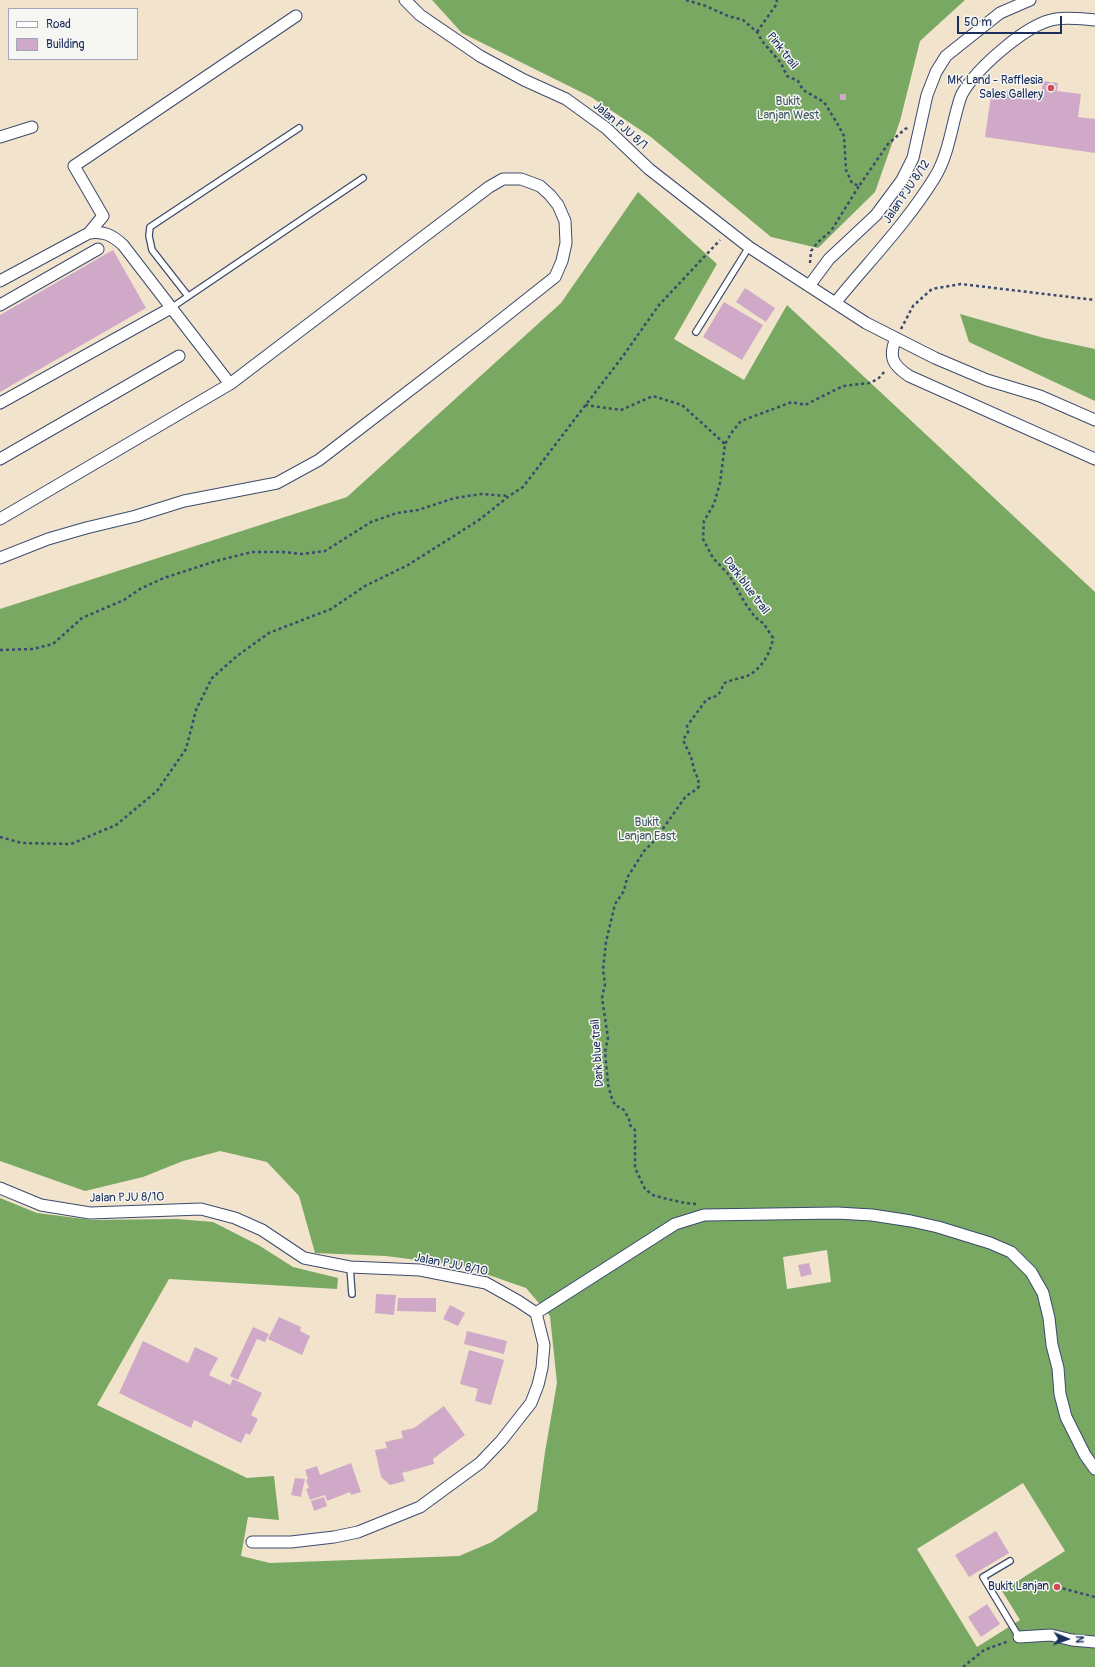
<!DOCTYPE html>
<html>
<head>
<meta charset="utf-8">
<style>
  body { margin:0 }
  #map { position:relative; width:1095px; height:1667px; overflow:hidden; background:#f2e4cc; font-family:Pangolin,sans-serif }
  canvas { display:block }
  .legend { position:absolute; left:8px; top:8px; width:130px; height:52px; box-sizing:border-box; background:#f6f6f2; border:1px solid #9ea6b7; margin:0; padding:5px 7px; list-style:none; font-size:12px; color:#1b2f5e }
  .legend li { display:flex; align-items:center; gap:8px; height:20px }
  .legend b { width:20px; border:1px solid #9ea6b7 }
  .north { position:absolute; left:1047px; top:1619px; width:40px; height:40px; -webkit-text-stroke:3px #f6f6f2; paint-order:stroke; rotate:92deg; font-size:11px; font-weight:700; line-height:16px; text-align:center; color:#1b2f5e }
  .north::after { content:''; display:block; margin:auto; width:14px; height:18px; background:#1b2f5e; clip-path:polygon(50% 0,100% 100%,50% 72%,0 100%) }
  .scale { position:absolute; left:957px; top:16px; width:105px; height:18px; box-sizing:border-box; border:2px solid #1b2f5e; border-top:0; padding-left:5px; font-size:12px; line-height:14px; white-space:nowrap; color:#1b2f5e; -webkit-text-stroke:3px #f6f6f2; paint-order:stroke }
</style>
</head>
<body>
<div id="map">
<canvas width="1095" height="1667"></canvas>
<ul class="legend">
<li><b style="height:5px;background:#fff"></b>Road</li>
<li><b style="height:11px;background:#cfa9c7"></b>Building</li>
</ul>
<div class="north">N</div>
<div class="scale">50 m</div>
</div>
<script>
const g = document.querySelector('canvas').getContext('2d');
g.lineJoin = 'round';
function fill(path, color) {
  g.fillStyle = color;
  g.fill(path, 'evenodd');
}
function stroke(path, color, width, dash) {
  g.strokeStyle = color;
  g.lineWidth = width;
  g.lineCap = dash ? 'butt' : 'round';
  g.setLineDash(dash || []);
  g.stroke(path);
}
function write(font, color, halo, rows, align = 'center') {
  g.font = font + ' Pangolin,sans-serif';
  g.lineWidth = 3;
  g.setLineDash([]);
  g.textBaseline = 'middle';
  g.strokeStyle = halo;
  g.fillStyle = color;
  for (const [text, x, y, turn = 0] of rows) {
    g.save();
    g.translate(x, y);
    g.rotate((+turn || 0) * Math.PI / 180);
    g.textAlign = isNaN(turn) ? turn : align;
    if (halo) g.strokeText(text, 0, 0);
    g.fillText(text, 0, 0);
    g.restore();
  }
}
const forest = new Path2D(`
  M432,0H965L920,41L900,121L875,192L818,248L771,237L651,137L591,97L462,33Z
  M638,192L717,264L674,339L744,380L787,305L1095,592V1667H0V1198L37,1213L92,1220L177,1219L213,1222L260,1246L293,1267L338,1278L337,1289L169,1279L97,1405L247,1478L274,1476L279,1520L248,1517L241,1556L270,1563L459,1556L492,1542L537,1511L545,1452L557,1383L550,1316L526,1288L463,1266L386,1256L315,1253L299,1196L267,1162L220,1151L183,1161L143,1177L85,1191L0,1161V609L347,497L561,303ZM827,1250L831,1282L787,1289L783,1257ZM1023,1483L1065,1551L1002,1591L1020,1620L977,1647L917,1549Z
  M960,314L1044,338L1095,349V401L969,342Z`);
const building = new Path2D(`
  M1043,81L1058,83L1057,91L1081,94L1078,117L1095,119V153L985,137L992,89L1041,95Z
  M840,94H846V100H840Z
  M113,250L146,308L0,392V315Z
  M745,288L775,308L766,322L736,302Z
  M724,302L763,325L742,360L703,337Z
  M809,1263L812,1274L801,1277L798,1265Z
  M376,1294L396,1295L394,1315L375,1313Z
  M398,1298H436V1312L397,1311Z
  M450,1305L465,1313L458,1326L443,1319Z
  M279,1317L301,1327L300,1331L310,1336L302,1355L268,1339Z
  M253,1327L269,1334L265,1342L257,1339L238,1380L230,1376Z
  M467,1331L507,1341L504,1354L464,1344Z
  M143,1341L188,1363L195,1347L218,1358L209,1375L230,1385L233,1379L262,1393L251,1415L258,1419L250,1435L246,1433L241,1443L194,1420L191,1428L119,1393Z
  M469,1350L504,1360L491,1405L475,1401L478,1389L460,1384Z
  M444,1406L465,1435L433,1459L434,1464L402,1473L405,1481L390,1485L381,1477L375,1450L387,1448L385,1442L403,1438L401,1431L414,1428Z
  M351,1463L361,1492L351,1495L350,1492L327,1501L325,1495L310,1500L306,1489L309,1488L306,1480L308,1479L305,1470L317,1466L320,1475Z
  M295,1478L305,1479L301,1497L291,1495Z
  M324,1497L327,1506L314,1511L311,1501Z
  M996,1531L1009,1553L969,1577L955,1555Z
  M987,1604L1000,1624L981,1637L968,1617Z`);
const path = new Path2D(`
  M686,0L706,6L728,16L743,20L757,32L762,41L781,63L787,76L798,81L803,90L824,102L837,123L844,136L846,170L852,183L859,186L888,144L905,129L908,128
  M757,32L776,5L777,0
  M810,263L811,251L818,242L831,231L859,186
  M901,329L913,306L932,289L961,284L1095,300
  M585,405L621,410L653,396L682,405L725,444
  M0,650L33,649L53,644L82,618L124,600L140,589L164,578L216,561L252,552H283L302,554L325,551L371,522L397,513L418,510L455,498L481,494L509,496
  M0,837L22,843L71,844L116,825L157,791L186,749L196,710L212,678L237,656L269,633L331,609L365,586L408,565L479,520L509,496L523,487L623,356L659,305L720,240
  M696,1204L685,1203L663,1198L653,1195L645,1189L635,1168V1130L630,1125L629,1119L624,1110L615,1105L611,1096L608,1084L605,1052L608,1038L602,998L605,984L603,970L606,942L615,904L624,891L627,878L644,851L655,840L686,796L697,789L699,786L698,778L695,773L691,757L683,740L688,732L687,726L707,699C717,697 721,694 723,684C730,680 737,679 744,677C760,672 771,653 773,638L764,624L755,617L745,603L735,585L729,575L713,558L703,539L704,521L714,504L720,483L725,444L732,432L741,421L792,402L805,405L843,386L869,383L878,379L885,371
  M1057,1587L1095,1597
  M963,1667L984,1650L1009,1641`);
const service = new Path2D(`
  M188,296L152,250L149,236L150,227L299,128
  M171,308L363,178
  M696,332L749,247
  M350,1267L352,1294
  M1010,1561L983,1577L1019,1637`);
const minor = new Path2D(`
  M405,0L420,15L480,56L524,80L566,99L606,128L649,169L749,247L866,323L935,358L987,380L1040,396L1095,420
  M0,137L32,127
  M89,233L103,216L74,166L296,16
  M0,281L89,233C104,231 112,235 123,245L230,384
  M809,286L829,259L876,215L902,180L913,158L927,95L936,72L946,56L1000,13L1030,0
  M835,303C869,261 906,224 935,177C946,159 950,137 955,117C957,110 959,100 962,94C976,69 1027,23 1056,19C1068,17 1082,19 1095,20
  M0,305L98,249
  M896,338C888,358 893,365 909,376L1095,459
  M0,403L171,308
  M0,459L179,356
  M0,519L230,384L489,187L503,179H521L540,186L550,195L558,205L565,221L566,243L562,261L555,277L483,334L319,460L277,483L184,501L136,516L86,528L48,539L0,558
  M0,1188L41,1205L90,1213L201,1209L235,1218L262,1230L304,1258L350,1267L420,1270L486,1283L518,1301L536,1313L544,1345L542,1368L538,1385L531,1403L501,1441L480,1463L420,1507L358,1532L334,1537L291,1542H252
  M536,1313L675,1224L704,1215L837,1213L872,1215L911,1221L938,1227L990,1243L1011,1252L1031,1272L1043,1293L1049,1318L1052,1345L1058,1368L1060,1394L1066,1417L1085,1455L1095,1469
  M1019,1637L1051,1635L1072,1640L1095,1642`);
const markers = [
  [1051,88,4,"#d1495b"],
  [1057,1587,4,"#d1495b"]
];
const streetNames = [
  ["Pink trail",782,51,52],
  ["Jalan PJU 8/1",620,126,40],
  ["Jalan PJU 8/12",907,192,-56],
  ["Dark blue trail",746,586,53],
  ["Dark blue trail",598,1053,-94],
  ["Jalan PJU 8/10",127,1198,-1],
  ["Jalan PJU 8/10",451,1265,11]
];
const poiNames = [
  ["MK Land - Rafflesia",1043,81],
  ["Sales Gallery",1043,95],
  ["Bukit Lanjan",1049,1587]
];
const parkNames = [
  ["Bukit",788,102],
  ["Lanjan West",788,116],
  ["Bukit",647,823],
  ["Lanjan East",647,837]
];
fill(forest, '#79a862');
fill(building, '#cfa9c7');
stroke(service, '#3b4a6e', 8);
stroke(minor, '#3b4a6e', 13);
stroke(path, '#3b4a6e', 2.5, [3, 3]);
stroke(service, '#fff', 5.5);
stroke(minor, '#fff', 11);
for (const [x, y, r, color] of markers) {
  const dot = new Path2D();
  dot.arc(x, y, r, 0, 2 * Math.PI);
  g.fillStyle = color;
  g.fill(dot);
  stroke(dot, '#f6f6f2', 1.5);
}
write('12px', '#1b2f5e', '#f6f6f2', streetNames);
write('12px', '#1b2f5e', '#f6f6f2', poiNames, 'right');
write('12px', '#405b63', '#f6f6f2', parkNames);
</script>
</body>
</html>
